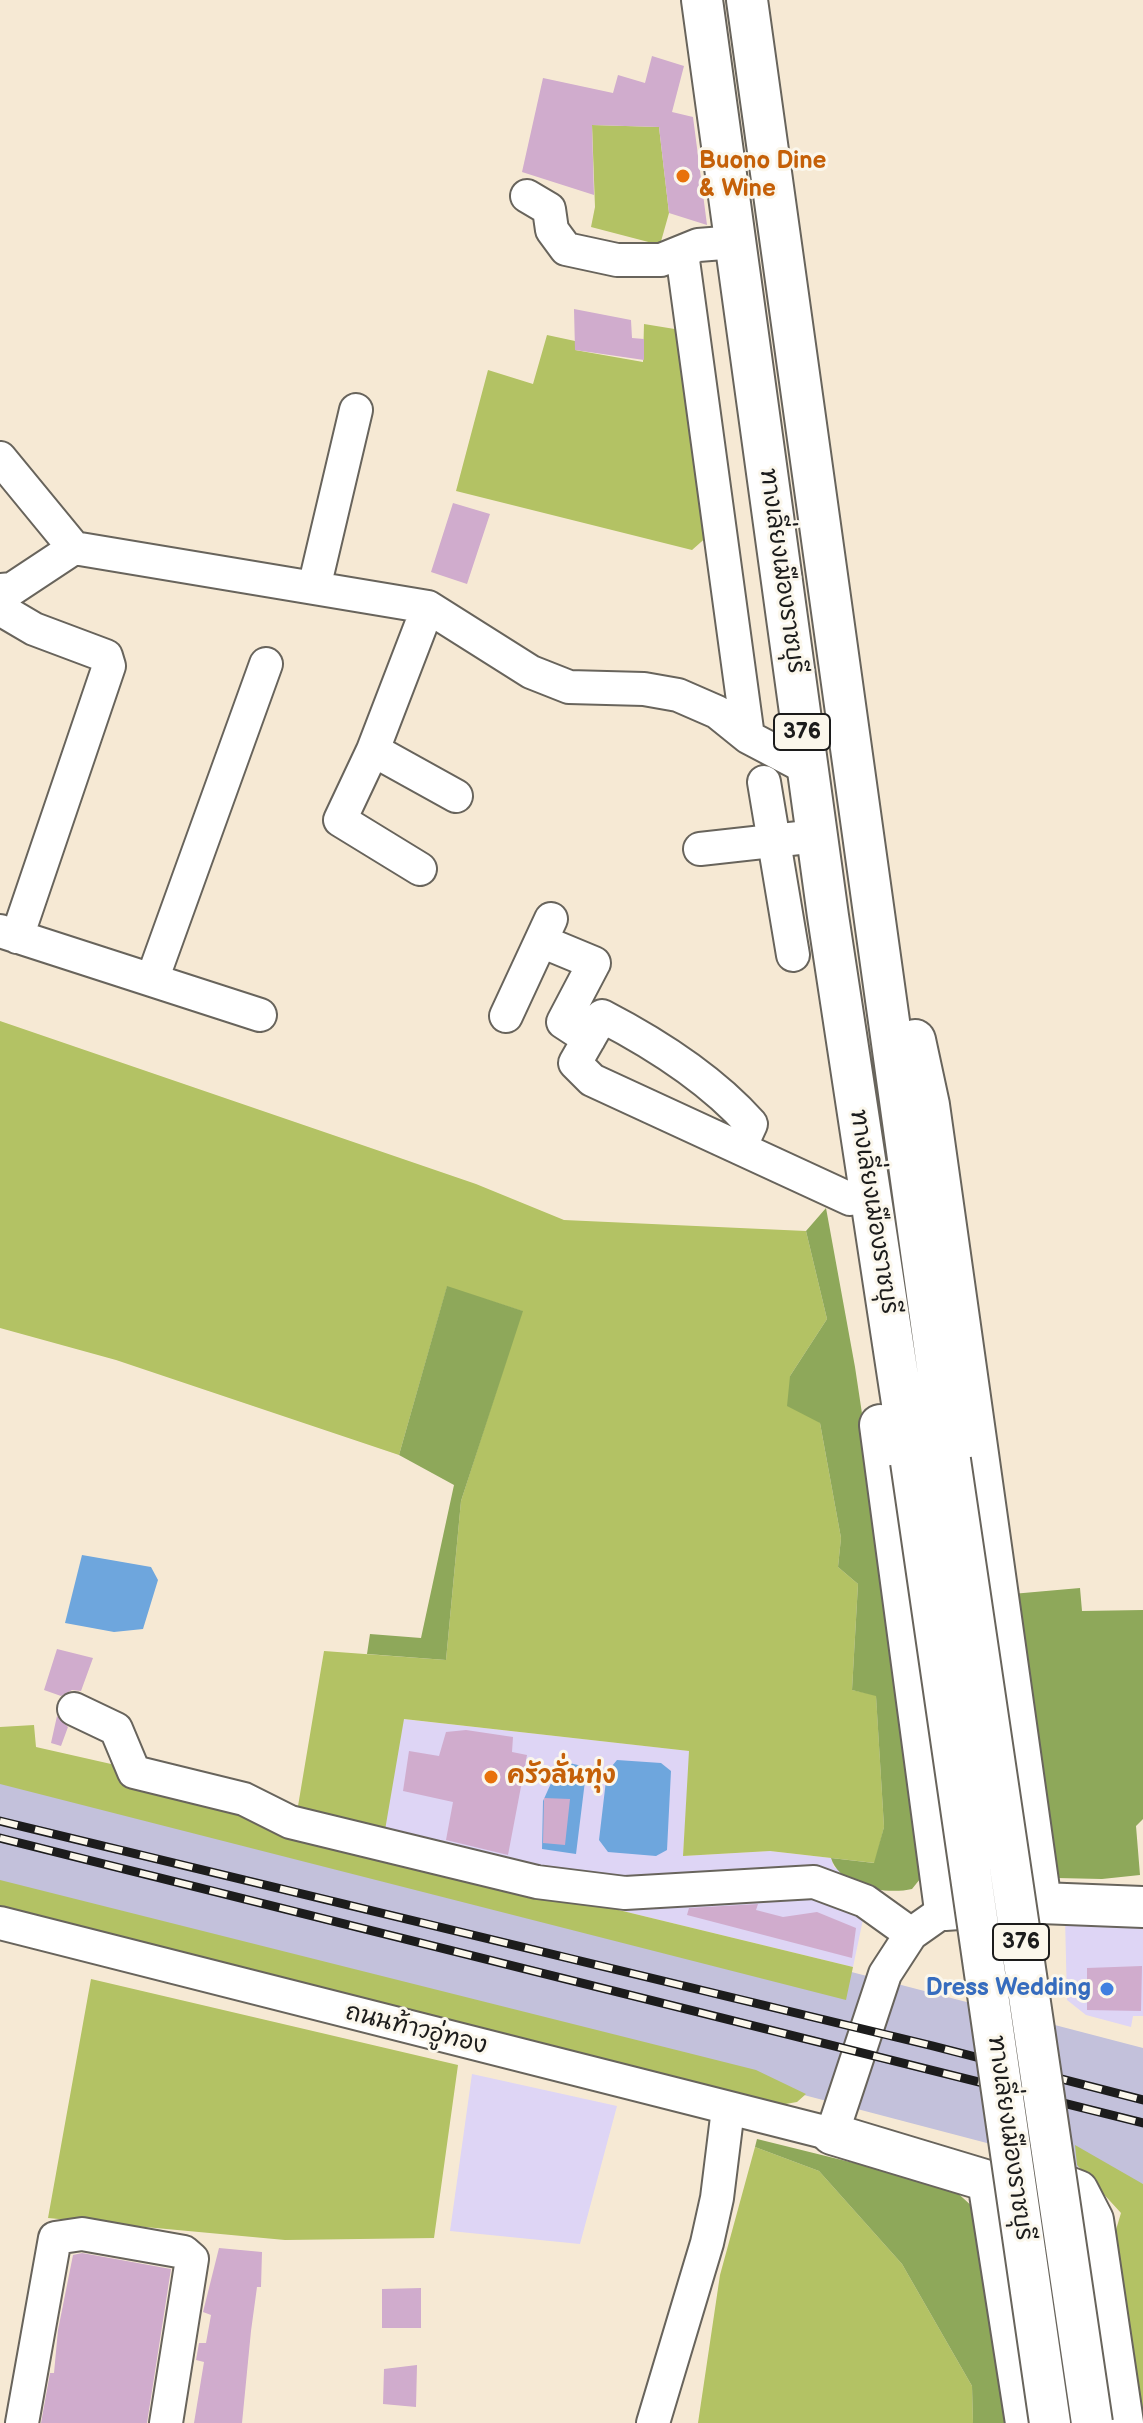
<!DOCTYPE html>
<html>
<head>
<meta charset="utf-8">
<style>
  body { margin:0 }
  canvas { display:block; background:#f6e9d4 }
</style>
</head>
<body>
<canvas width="1143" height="2423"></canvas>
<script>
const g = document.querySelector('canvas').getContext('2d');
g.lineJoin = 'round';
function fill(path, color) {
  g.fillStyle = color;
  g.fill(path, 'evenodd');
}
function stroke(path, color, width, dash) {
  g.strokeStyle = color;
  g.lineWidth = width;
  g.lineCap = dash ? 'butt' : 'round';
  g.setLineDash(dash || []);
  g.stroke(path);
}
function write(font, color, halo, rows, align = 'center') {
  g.font = font + ' "Balsamiq Sans","Playpen Sans Thai",sans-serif';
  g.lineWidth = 6;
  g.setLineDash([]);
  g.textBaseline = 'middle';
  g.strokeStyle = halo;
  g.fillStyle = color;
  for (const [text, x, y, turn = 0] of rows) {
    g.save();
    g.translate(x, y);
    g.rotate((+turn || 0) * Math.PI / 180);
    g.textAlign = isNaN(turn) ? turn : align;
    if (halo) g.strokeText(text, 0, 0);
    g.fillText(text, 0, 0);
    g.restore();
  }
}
const built = new Path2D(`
  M403,1719L690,1751L683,1856L770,1851L831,1858L834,1867L870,1886L853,1967L380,1852Z
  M1065,1918L1143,1920V2016H1133L1131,2027L1086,2015L1067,2000Z
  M472,2074L617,2106L580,2244L450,2231Z`);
const industrial = new Path2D(`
  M0,1750L1143,2048V2184L0,1884Z`);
const green = new Path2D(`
  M592,125L659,127L669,213L660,245L591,227L595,207Z
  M644,324L693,332L709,535L692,550L456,491L488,370L533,384L547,335L575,341V350L643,362Z
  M0,1021L476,1184L564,1220L806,1231L827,1319L790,1376L820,1423L841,1538L838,1567L858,1584L852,1690L876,1695L884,1827L875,1863L770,1851L683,1856L689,1751L404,1719L384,1836L296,1818L324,1651L446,1660L461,1501L522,1311L447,1287L399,1455L116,1360L0,1328Z
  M34,1725L36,1747L142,1771L380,1852L853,1967L846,2000L0,1784V1727Z
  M0,1880L756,2070L806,2094L797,2102L774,2106L0,1910Z
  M91,1979L458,2065L434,2238L285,2240L48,2218Z
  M1075,2145L1143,2184V2423H1136L1112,2243L1121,2213L1077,2165Z
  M755,2147L819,2171L902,2264L972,2386L973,2423H698L720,2275Z`);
const forest = new Path2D(`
  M826,1208L855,1367L928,1852L924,1874L912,1889C886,1895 840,1887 831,1858L874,1863L884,1827L876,1696L852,1690L858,1584L838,1567L841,1538L820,1423L787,1406L790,1376L827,1319L806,1231Z
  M447,1286L523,1311L461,1501L446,1660L367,1654L370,1634L421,1638L454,1485L399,1455Z
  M1080,1588L1082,1611L1143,1610V1819L1136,1826L1140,1875L1102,1879L1057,1878L1012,1594Z
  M757,2139L951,2187L975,2209L1011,2423H973L972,2386L902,2264L819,2171L755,2147Z`);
const water = new Path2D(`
  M82,1555L151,1567L158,1580L143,1629L114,1632L65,1623Z
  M617,1760L661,1763L671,1771L667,1850L656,1856L608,1852L599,1840L607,1772Z
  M561,1761L582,1766L585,1781L576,1854L542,1849L543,1801Z`);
const building = new Path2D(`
  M652,56L684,66L672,112L693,117L707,225L669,213L659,127L592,125L594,195L522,172L543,78L613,93L618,75L645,83Z
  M574,309L631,320L632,338L644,339V360L575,350Z
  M453,503L490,514L467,584L431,572Z
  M57,1649L93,1658L81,1691L72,1690L61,1696L44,1690Z
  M57,1716L68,1727L61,1746L51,1743Z
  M466,1730L513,1737L512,1752L527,1755L508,1855L446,1840L453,1802L403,1791L409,1751L439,1756L446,1732Z
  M544,1798L570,1799L565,1845L543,1843Z
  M758,1904L756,1910L783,1917L817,1912L856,1928L852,1958L687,1915L689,1908Z
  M1142,1966L1141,2011L1087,2010V1968Z
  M219,2248L262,2252L261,2287H257L251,2331L242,2423H194L204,2362L196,2360L199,2343H206L211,2315L203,2312Z
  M82,2253L171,2269L147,2423H41L50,2373H54L58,2330L73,2255Z
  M421,2288V2328H382V2289Z
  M417,2365L416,2407L383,2404L384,2369Z`);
const minor = new Path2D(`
  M527,196L549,209L552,230L566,249L617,260H661L698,245L736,242
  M682,253L748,737
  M0,458L74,548
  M314,588L356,410
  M0,590L12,589L74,548L428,607L531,672L569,687L644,689L678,695L717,712L748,737L807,768
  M0,609L34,629L106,656L109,666L17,937
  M373,750L456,796
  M764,782L793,955
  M700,849L817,836
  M420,869L340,820L373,750L428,607
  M0,931L260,1015
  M541,941L594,963L563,1022L589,1039
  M152,980L266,664
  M506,1016L551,919
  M740,1148L751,1124C710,1078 656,1044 602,1016L575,1063L592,1080L850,1199
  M74,1709L116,1729L134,1772L244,1799L290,1822L537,1882L625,1893L814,1882L865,1901L911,1934
  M0,1923L832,2134L885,1974L911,1934L945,1910
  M22,2423L55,2238L82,2234L184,2252L192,2259L166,2423
  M653,2423L707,2243L717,2198L728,2109`);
const major = new Path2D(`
  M702,0L828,916L911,1462
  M747,0L950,1460
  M915,1040L929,1105L1041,1903
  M880,1425L945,1910L1041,1903L1143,1907
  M832,2134L988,2181
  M1026,2423L988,2181L1042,2177L1078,2191L1093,2220L1123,2423`);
const rail = new Path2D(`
  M0,1821L933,2046L1143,2100
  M0,1838L1143,2123`);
const majorBridge = new Path2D(`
  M950,1460L1092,2423
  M911,1462L1050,2423`);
const markers = [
  [683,176,8,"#e8710a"],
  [491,1777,8,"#e8710a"],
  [1107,1989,8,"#3f7fe0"]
];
const shields = [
  [802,732,56],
  [1021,1942,56]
];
const shieldNames = [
  ["376",802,732],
  ["376",1021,1942]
];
const foodNames = [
  ["Buono Dine",699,162],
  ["& Wine",699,190],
  ["ครัวลั่นทุ่ง",507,1777]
];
const streetNames = [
  ["ทางเลี่ยงเมืองราชบุรี",781,571,82],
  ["ทางเลี่ยงเมืองราชบุรี",873,1212,81],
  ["ถนนท้าวอู่ทอง",416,2030,14],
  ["ทางเลี่ยงเมืองราชบุรี",1009,2138,82]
];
const shopNames = [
  ["Dress Wedding",1091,1989]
];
fill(built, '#ded5f5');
fill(industrial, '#c3c1db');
fill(green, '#b3c264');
fill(forest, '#8ea85a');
fill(water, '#6ea6dd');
fill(building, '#d0accd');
stroke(minor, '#68645c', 36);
stroke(major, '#68645c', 44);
stroke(minor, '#fff', 32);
stroke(major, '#fff', 40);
stroke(rail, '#1c1c1c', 9);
stroke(rail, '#fbf7ec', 6, [18]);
stroke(majorBridge, '#68645c', 44, []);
stroke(majorBridge, '#fff', 40);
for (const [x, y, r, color] of markers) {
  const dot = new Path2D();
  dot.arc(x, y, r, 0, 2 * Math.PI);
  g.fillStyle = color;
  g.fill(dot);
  stroke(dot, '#fbf7ec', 3);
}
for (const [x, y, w] of shields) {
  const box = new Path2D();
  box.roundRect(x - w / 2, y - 18, w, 36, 6);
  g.fillStyle = '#fbf7ec';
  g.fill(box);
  stroke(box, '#1c1c1c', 2);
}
write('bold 22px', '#1c1c1c', null, shieldNames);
write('bold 24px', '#c56008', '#fbf7ec', foodNames, 'left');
write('24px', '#1c1c1c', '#fbf7ec', streetNames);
write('bold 24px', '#366cbe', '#fbf7ec', shopNames, 'right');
</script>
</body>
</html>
